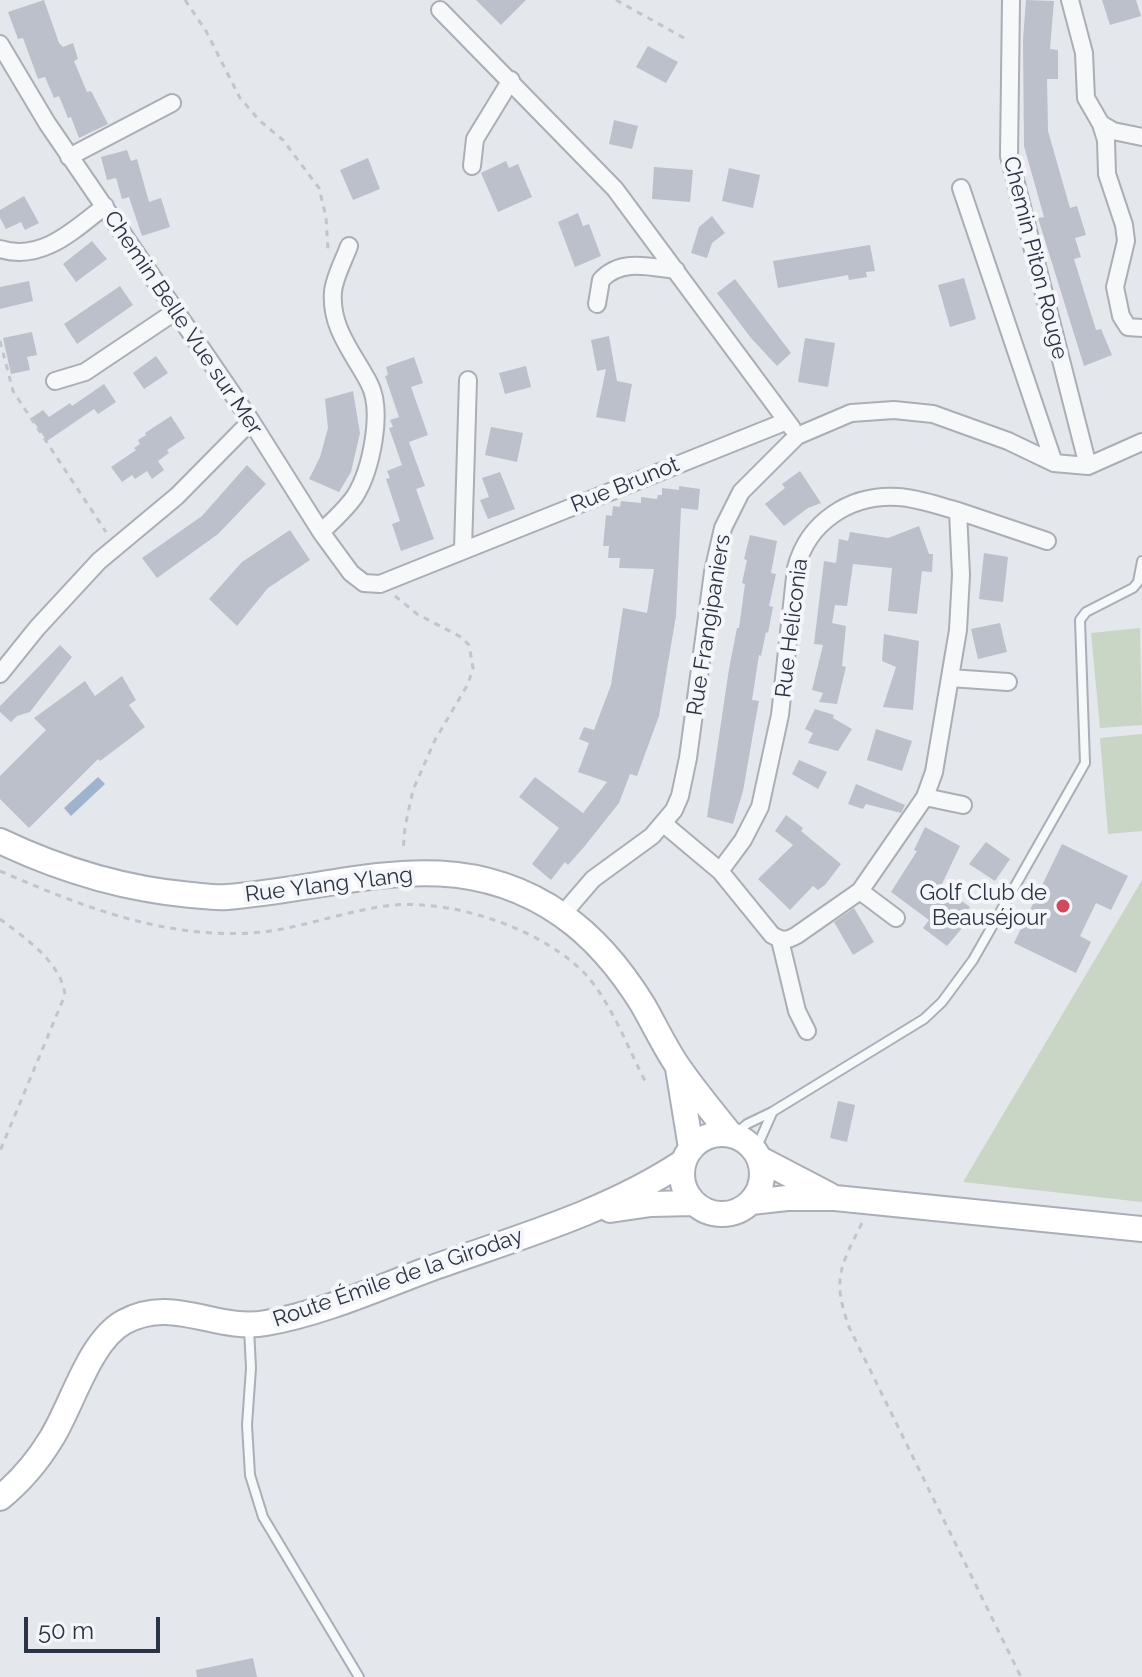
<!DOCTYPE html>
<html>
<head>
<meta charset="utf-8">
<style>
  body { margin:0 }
  #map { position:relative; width:1142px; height:1677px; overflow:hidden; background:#e4e7ec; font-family:Raleway,sans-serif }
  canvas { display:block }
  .scale { position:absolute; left:24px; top:1617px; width:136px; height:36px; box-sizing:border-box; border:4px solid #2b3445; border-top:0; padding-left:10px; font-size:24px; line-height:28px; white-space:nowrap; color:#2b3445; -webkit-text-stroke:6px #f4f6f9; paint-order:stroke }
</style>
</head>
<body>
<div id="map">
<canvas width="1142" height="1677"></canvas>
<div class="scale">50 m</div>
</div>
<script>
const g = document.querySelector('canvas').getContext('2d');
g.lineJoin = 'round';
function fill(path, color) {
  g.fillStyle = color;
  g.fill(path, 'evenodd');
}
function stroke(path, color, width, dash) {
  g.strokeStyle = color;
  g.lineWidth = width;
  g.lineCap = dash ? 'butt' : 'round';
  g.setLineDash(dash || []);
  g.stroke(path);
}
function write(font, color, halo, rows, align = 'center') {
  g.font = font + ' Raleway,sans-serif';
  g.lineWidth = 8;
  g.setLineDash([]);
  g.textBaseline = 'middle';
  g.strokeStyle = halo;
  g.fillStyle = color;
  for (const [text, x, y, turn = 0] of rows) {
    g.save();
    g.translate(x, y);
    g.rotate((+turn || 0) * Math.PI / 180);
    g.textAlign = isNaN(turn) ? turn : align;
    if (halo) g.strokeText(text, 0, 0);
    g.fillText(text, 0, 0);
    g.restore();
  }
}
const green = new Path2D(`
  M1140,628L1142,725L1100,728L1091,633Z
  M1142,734V831L1108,834L1100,738Z
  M1142,880V1202L963,1182Z`);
const water = new Path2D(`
  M98,777L105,784L71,816L64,808Z`);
const building = new Path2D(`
  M44,0L59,43L63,47L73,43L78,59L74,61L87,92L91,91L108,124L79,138L71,117L68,118L59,96L54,98L45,77L38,79L23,38L18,39L8,12Z
  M476,0H526L501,25Z
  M1026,0L1054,1L1050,49L1058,50V79H1047L1048,131L1070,208L1077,206L1086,235L1075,238L1081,257L1074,259L1096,330L1101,329L1112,355L1084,366L1038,218L1044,217L1024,146L1023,40Z
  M1102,0H1136L1141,16L1110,25Z
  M648,46L678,62L666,83L636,67Z
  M614,120L638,126L632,149L609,144Z
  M127,150L131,161L137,159L149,202L161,198L170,227L142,236L129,197L122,199L116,178L107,180L101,157Z
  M368,158L380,189L353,200L340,170Z
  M506,161L509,168L518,164L532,197L498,212L481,173Z
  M654,167L693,170L690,202L652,199Z
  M729,168L760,175L753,208L722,201Z
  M24,196L39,223L25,230L21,222L6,229L0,218V210Z
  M578,213L583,226L589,224L601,256L575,267L558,222Z
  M712,216L725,233L712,243L707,258L691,253L699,227Z
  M92,241L107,259L76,282L63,264Z
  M870,245L875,271L866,272L867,277L849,280L848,275L778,288L773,261Z
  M964,278L976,319L950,327L938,285Z
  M735,279L791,353L777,366L751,338L717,293Z
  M29,281L33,301L0,309V287Z
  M120,286L133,305L77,344L64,324Z
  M32,332L37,355L27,357L30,370L11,374L3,338Z
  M609,336L617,381L632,384L625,422L596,417L606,369L597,371L591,340Z
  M805,338L835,343L828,387L798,382Z
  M156,356L168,373L144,389L133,373Z
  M414,357L423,383L411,387L428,435L409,442L425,486L416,489L434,539L401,551L392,524L400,521L386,479L390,478L387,471L402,465L389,428L393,427L390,420L399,417L385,376L388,375L386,367Z
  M526,366L531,387L505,394L499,373Z
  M104,384L116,402L98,414L94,409L47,441L31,418L43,410L49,417L70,403L72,406Z
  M353,391L360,433L351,472L339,492L309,479L320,457L328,428L325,399Z
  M171,416L185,438L167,450L169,453L158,461L164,470L152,479L147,471L135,479L132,475L122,482L111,467L136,450L134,448L140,444L138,440L146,435L145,433Z
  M491,427L523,433L517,462L485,455Z
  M247,465L266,484L218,534L157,578L142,558L202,516Z
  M800,471L821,503L808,508L784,526L765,504L785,488L782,484Z
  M500,472L515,509L488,519L480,500L489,497L482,478Z
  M679,486L700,489L698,510L681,508L676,616L659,716L637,776L630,774L619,803L584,847L568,865L565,862L551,880L532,864L559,828L519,797L535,777L583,813L607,782L578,772L589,743L579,739L584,727L594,730L611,685L623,608L647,613L654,569L619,568L620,558H608L609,546H603L606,515L612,516L613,506L620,507L621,501L641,503V497L657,499L658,495H662V488L679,490Z
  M919,526L929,554H933L932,572L922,571L917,614L888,611L892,568L853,564L847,606L835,605L832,623L846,626L842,666L846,667L837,704L819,702L823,693L812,690L823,645L814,644L824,561L836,563L839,539L848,541L850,532L888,538Z
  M290,530L310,560L268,588L237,626L209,599L242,562Z
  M750,535L777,541L771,573L776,574L769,606L773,607L768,633L766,632L761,656L759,655L752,700L759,701L754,728L743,791L733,824L707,817L729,669L737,628H739L745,584L742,583L747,560L744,559Z
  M984,553L1008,557L1003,602L979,599Z
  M1000,623L1007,652L978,659L971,629Z
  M884,634L919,641L913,710L883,707L896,667L882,661Z
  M60,645L72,657L30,712L17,716L11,722L0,712V706Z
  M122,676L136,700L129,705L145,727L100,761L98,759L29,828L0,799V776L46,730L34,718L85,681L95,696Z
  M815,709L834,715L833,718L852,729L838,751L808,743L813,733L805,729Z
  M876,729L912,741L902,771L867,760Z
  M799,760L827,772L818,789L792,774Z
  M856,784L905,805L901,813L866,804L863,809L848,804Z
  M786,815L803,828L801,831L841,864L825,885L818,890L813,886L790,910L758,879L793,845L775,831Z
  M925,827L960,846L941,886L970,907L958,923L963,927L947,946L923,928L929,920L891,892L917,851L914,850Z
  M986,842L1010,859L995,881L969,864Z
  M1062,844L1128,876L1111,910L1096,903L1080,936L1091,942L1076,973L1014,943Z
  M854,908L874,942L853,955L834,922Z
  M838,1101L855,1105L847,1142L830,1138Z
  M253,1658L257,1677H197L196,1670Z`);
const path = new Path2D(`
  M185,0L206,31L240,98L260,121L283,140L319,188L326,217L328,250
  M616,0L684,38
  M0,341L13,391L106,532
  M395,596L417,614L461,637L469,645L473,668L468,684L435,740L413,790L405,827L403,852
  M0,871C81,906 161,938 251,933C299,930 345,910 394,905C456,900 546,930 588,977C612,1005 629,1050 646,1083
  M0,919C25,938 61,962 65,995L0,1151
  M862,1223C840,1267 832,1279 849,1327L1021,1677`);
const lane = new Path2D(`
  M734,1135L747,1124L772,1112L924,1019L942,1002L973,960L1085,763L1080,620L1086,612L1133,588L1138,582L1142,561
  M755,1151L772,1113
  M249,1328L251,1368L247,1425L250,1475L263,1517L359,1677`);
const street = new Path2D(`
  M1011,0L1009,156L1088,466
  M1070,0L1084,53L1086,98L1101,124L1106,140L1107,174L1124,225L1126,241L1115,287L1121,316L1128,327L1142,328
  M440,10L615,189L792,428
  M0,44L47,123L251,421L321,532L351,573L364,583L380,584L787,421
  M1101,124L1113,131L1142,137
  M69,157L172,103
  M472,166L475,139L511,80
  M961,188L1054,463
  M0,249C42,262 74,230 105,206
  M597,304L601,280C621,258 650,267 676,270
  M55,381L85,372L176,311
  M958,511L1047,541
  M321,532C333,521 346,509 355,496C371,470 384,411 369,383C354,354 330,328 333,292C334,278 344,260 349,246
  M463,549L468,380
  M0,674L37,628L99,561L177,496L251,421
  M950,678L1008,682
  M925,797L963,805
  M664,824L720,871L772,935C782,941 787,941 797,935L860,891L925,797L934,772L958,630L961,575L958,511C939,506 918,498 898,497C850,494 808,522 796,568L780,715L760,807L743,840L720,871
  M860,891L896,918
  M562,915L593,879L652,836L674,810L680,796L688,758L713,572L723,528L741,492L797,436L851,413L894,410L933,414L1008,441L1054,463L1088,466L1142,442
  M780,940L797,1011L807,1031`);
const secondary = new Path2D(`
  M0,841C61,870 124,889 191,895C203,896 216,898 227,897C346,888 453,839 562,915C595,938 622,971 643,1005C655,1026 665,1048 679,1068C695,1091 713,1113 731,1135
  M678,1068L691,1148
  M682 1174a40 40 0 1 1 80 0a40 40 0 1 1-80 0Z
  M760,1159L829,1195
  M751,1202L787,1198H835L1142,1229
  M610,1210L651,1204L694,1203
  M0,1498C21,1481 37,1462 51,1439C72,1406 89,1341 124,1322C173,1295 216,1332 266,1323C323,1313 378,1288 432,1268C516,1238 608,1212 683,1162`);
const markers = [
  [1063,906,8,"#d1495b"]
];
const streetNames = [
  ["Chemin Piton Rouge",1035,258,76],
  ["Chemin Belle Vue sur Mer",183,323,56],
  ["Rue Brunot",625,485,-22],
  ["Rue Frangipaniers",709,625,-81],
  ["Rue Heliconia",792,628,-83],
  ["Rue Ylang Ylang",329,885,-7],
  ["Route Émile de la Giroday",398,1278,-19]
];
const poiNames = [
  ["Golf Club de",1047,893],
  ["Beauséjour",1047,918]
];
fill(green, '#c9d6c5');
fill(water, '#9fb4cc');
fill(building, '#bbc0ca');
stroke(lane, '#a9aeb7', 12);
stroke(street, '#a9aeb7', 20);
stroke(secondary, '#a9aeb7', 28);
stroke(path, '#c2c5cb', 3, [6, 6]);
stroke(lane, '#f7f8fa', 8);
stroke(street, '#f7f8fa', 16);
stroke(secondary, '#fff', 24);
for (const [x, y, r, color] of markers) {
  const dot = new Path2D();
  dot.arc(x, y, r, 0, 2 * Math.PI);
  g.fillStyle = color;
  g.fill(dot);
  stroke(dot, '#f4f6f9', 3);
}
write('22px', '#2b3445', '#f4f6f9', streetNames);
write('22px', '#2b3445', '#f4f6f9', poiNames, 'right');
</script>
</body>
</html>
